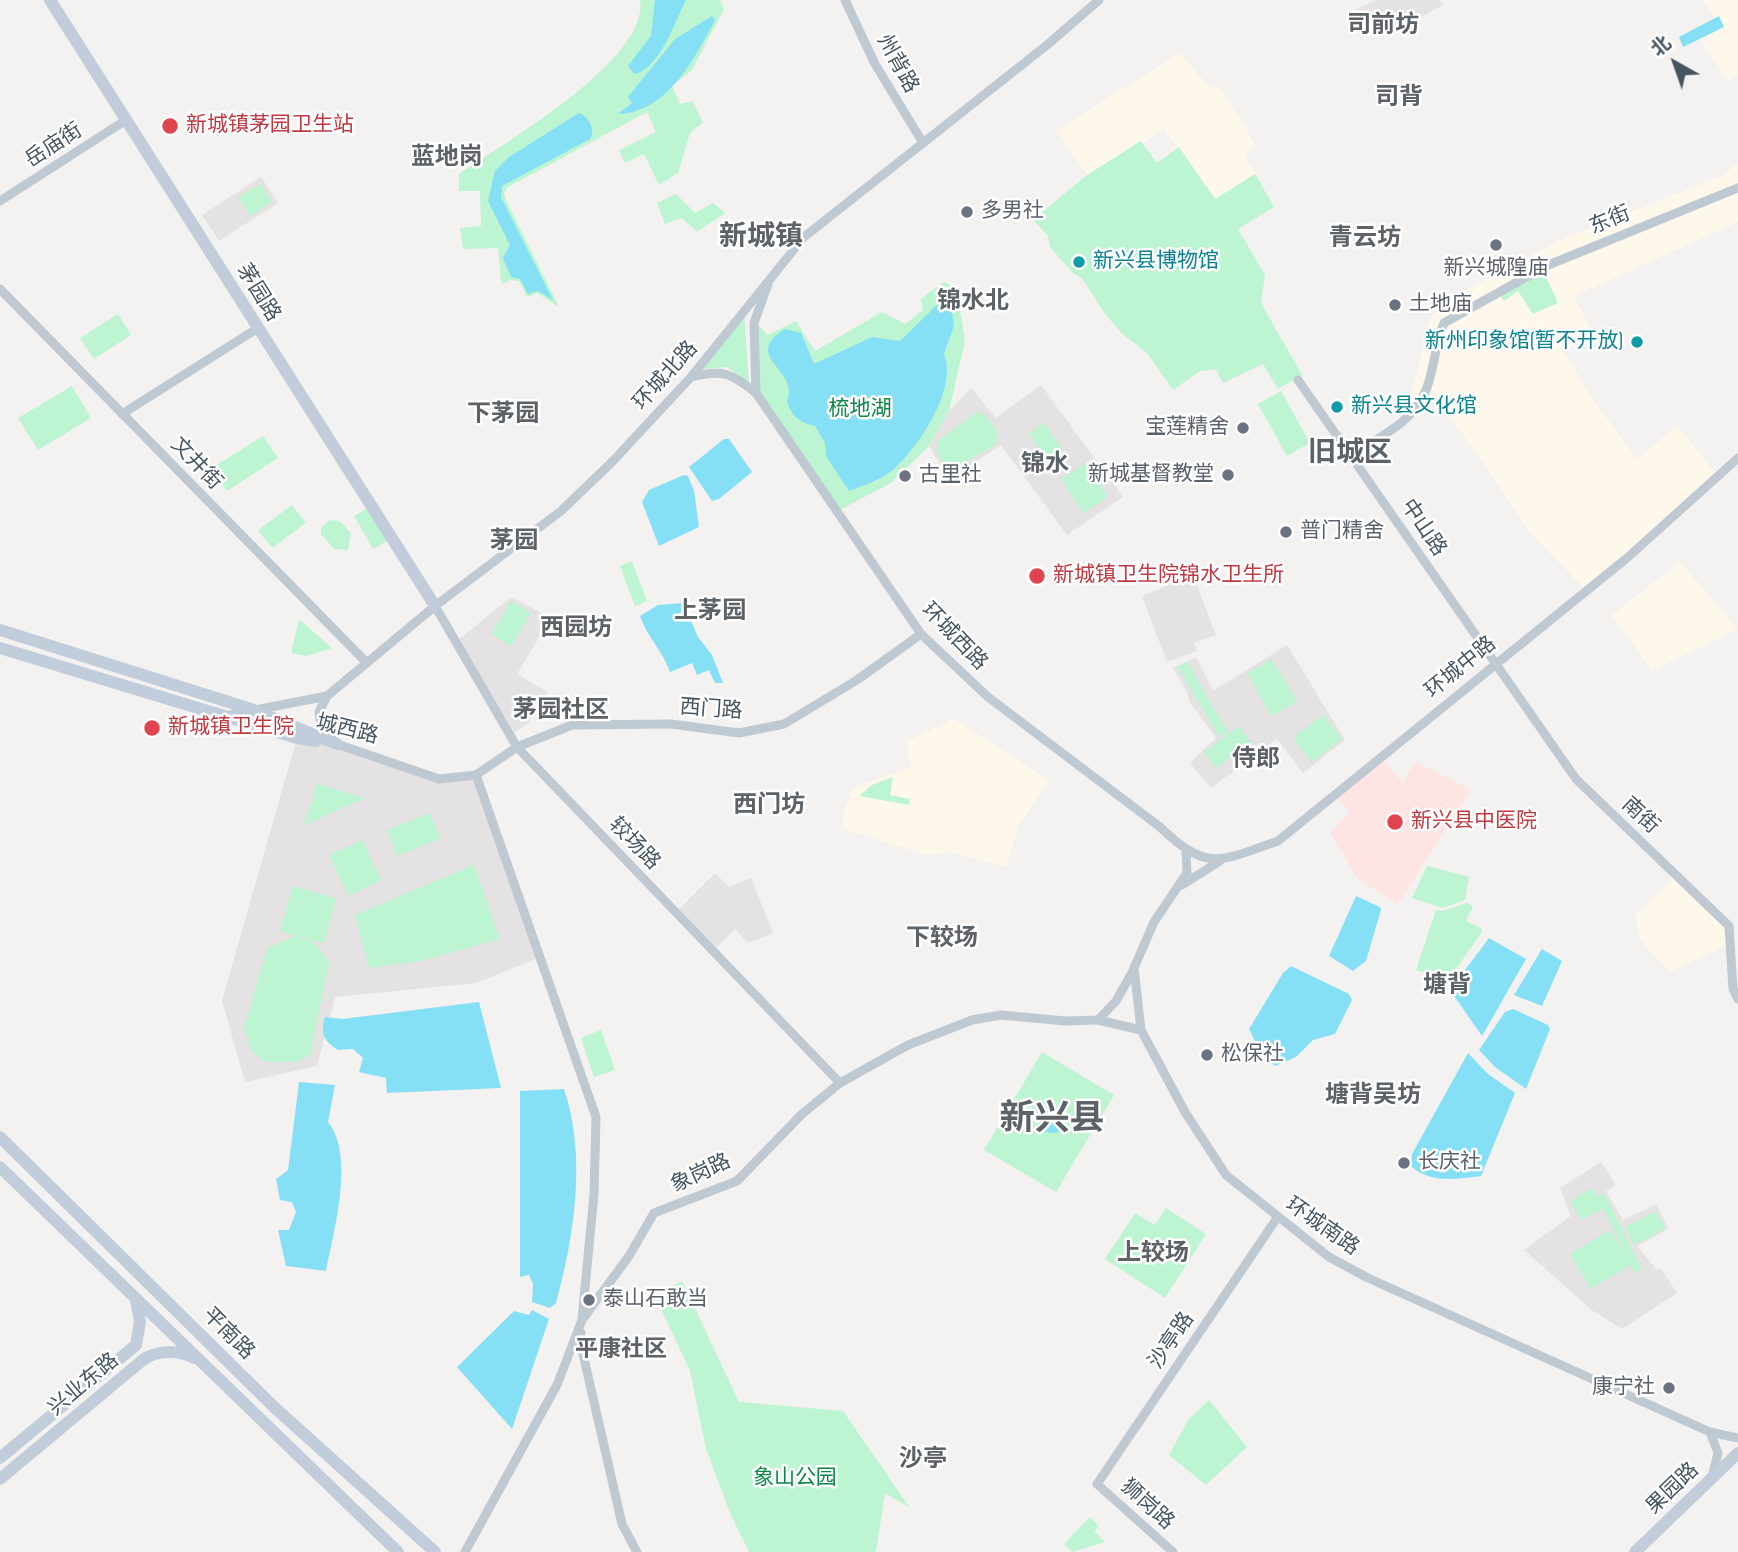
<!DOCTYPE html>
<html>
<head>
<meta charset="utf-8">
<style>
  body { margin:0 }
  #map { position:relative; width:1738px; height:1552px; overflow:hidden; background:#f4f1f1; font-family:"Sofia Sans Condensed","Noto Sans SC",sans-serif }
  canvas { display:block }
  .north { position:absolute; left:1640px; top:28px; width:70px; height:70px; -webkit-text-stroke:5px #fff; paint-order:stroke; rotate:320deg; font-size:19px; font-weight:700; line-height:28px; text-align:center; color:#475561 }
  .north::after { content:''; display:block; margin:auto; width:24px; height:32px; background:#475561; clip-path:polygon(50% 0,100% 100%,50% 72%,0 100%) }
</style>
</head>
<body>
<div id="map">
<canvas width="1738" height="1552"></canvas>
<div class="north">北</div>
</div>
<script>
const g = document.querySelector('canvas').getContext('2d');
g.lineJoin = 'round';
function fill(path, color) {
  g.fillStyle = color;
  g.fill(path, 'evenodd');
}
function stroke(path, color, width, dash) {
  g.strokeStyle = color;
  g.lineWidth = width;
  g.lineCap = dash ? 'butt' : 'round';
  g.setLineDash(dash || []);
  g.stroke(path);
}
function write(font, color, halo, rows, align = 'center') {
  g.font = font + ' "Sofia Sans Condensed","Noto Sans SC",sans-serif';
  g.lineWidth = 5;
  g.setLineDash([]);
  g.textBaseline = 'middle';
  g.strokeStyle = halo;
  g.fillStyle = color;
  for (const [text, x, y, turn = 0] of rows) {
    g.save();
    g.translate(x, y);
    g.rotate((+turn || 0) * Math.PI / 180);
    g.textAlign = isNaN(turn) ? turn : align;
    if (halo) g.strokeText(text, 0, 0);
    g.fillText(text, 0, 0);
    g.restore();
  }
}
const commercial = new Path2D(`
  M1704,0H1738V75L1728,81L1702,41L1720,28Z
  M1180,53L1210,88L1216,84L1244,125L1255,146L1245,157L1255,174L1216,199L1163,128L1092,183L1057,130Z
  M1738,163V222L1574,296L1593,333L1564,352L1594,401L1637,459L1677,426L1719,477L1587,591L1532,535L1429,385L1423,399L1411,395L1432,315L1453,297L1564,238L1722,176Z
  M1680,562L1738,629L1652,671L1612,615Z
  M954,719L1048,780L1018,827L1006,867L951,852L927,855L843,829V812L854,787L911,767L906,742Z
  M1676,875L1729,926L1730,944L1669,972L1640,940L1636,915Z`);
const education = new Path2D(`
  M1376,0H1440L1443,5L1398,29L1390,15L1361,28L1353,11Z
  M261,177L278,203L219,241L202,215Z
  M1041,385L1123,497L1067,535L1001,445L949,479L929,446L949,411L971,388L996,418Z
  M1193,575L1216,635L1194,643L1197,651L1167,662L1142,596Z
  M511,597L551,618L517,674L547,692L528,723L515,733L458,640Z
  M1287,645L1345,740L1303,773L1277,739L1211,788L1190,763L1216,738L1190,703L1187,692L1173,668L1196,657L1213,691Z
  M297,738L337,744L439,779L476,775L540,957L476,983L335,997L317,1066L245,1082L222,1001Z
  M715,873L729,887L751,878L773,933L748,943L735,929L716,948L678,910Z
  M1601,1162L1616,1185L1606,1191L1623,1220L1657,1204L1668,1229L1637,1246L1657,1270L1661,1269L1677,1293L1622,1329L1593,1311L1524,1250L1571,1216L1560,1188Z`);
const medical = new Path2D(`
  M1380,757L1403,783L1415,762L1471,790L1398,904L1358,879L1330,833L1350,812L1334,795Z`);
const green = new Path2D(`
  M640,0H720L724,9L692,70L672,86L680,104L692,101L703,122L690,133L678,173L659,185L644,154L625,163L619,150L656,132L647,112L508,187L504,193L506,200L559,307L537,293L527,297L519,281L510,280L503,284L501,280L498,248L463,249L460,228L481,226L480,191H459V174C503,144 650,59 640,0Z
  M1141,141L1157,163L1179,147L1215,199L1255,174L1274,207L1238,229L1265,275L1261,303L1302,375L1278,389L1263,364L1223,383L1216,369L1200,371L1173,390L1146,352L1121,333L1103,311L1082,278L1074,274L1050,247L1048,236L1033,220L1087,175Z
  M261,184L272,202L250,216L238,197Z
  M676,194L695,213L713,203L725,213L697,232L682,218L665,224L657,203Z
  M1542,268L1558,303L1533,314L1518,291L1504,301L1497,291Z
  M944,282L956,288L965,340L949,411L929,446L891,483L836,512L756,393V322L767,335L796,321L815,351L882,312L905,324L923,310L921,299Z
  M744,313L749,382L726,367L703,369Z
  M118,314L131,335L94,359L80,338Z
  M72,386L91,418L38,450L18,418Z
  M1281,391L1310,443L1287,456L1258,404Z
  M977,412L986,415L999,435L995,445L952,470L943,463L936,449L938,441Z
  M1044,423L1064,451L1049,462L1029,434Z
  M263,436L278,458L227,491L212,468Z
  M1085,463L1108,497L1083,513L1061,479Z
  M292,505L306,523L272,548L258,530Z
  M368,508L387,541L373,549L354,516Z
  M330,520L340,521L351,533L348,550L334,549L321,534V528Z
  M632,561L647,601L635,606L620,566Z
  M511,601L531,613L511,646L491,634Z
  M299,619L332,648L307,656L291,653Z
  M1272,659L1297,702L1271,716L1247,673Z
  M1187,662L1228,732L1219,737L1178,667Z
  M1323,715L1342,739L1312,762L1293,738Z
  M1239,726L1251,742L1216,768L1204,752Z
  M893,777L890,795L910,799L909,805L859,796L872,785Z
  M317,784L365,798L304,825Z
  M430,813L440,839L397,856L387,830Z
  M362,840L381,880L348,896L329,855Z
  M474,865L500,939L421,961L369,968L355,915Z
  M1427,866L1469,877L1465,900L1443,908L1412,898Z
  M293,886L336,898L324,943L300,937L313,942L329,961L310,1055L296,1062H265L251,1050L244,1028L267,948L296,936L280,931Z
  M1466,903L1473,906L1466,921L1481,928L1482,932L1451,976L1446,979L1416,970L1436,910L1442,911Z
  M601,1030L615,1070L594,1077L581,1038Z
  M1042,1052L1114,1095L1056,1192L984,1150Z
  M1591,1188L1596,1196L1604,1193L1642,1269L1635,1273L1631,1265L1591,1289L1570,1254L1610,1230L1627,1256L1603,1208L1582,1220L1570,1202Z
  M1166,1208L1206,1234L1165,1298L1105,1259L1135,1213L1155,1225Z
  M1656,1211L1665,1229L1634,1245L1625,1227Z
  M682,1281L739,1402L843,1411L910,1508L885,1493L876,1552H749L730,1513L706,1449L690,1371L655,1296Z
  M1209,1400L1247,1447L1206,1485L1169,1455L1188,1420Z
  M1090,1517L1099,1526L1094,1531L1105,1542L1072,1552L1064,1544Z`);
const water = new Path2D(`
  M655,0H686C675,21 660,68 635,74L628,66L651,36Z
  M712,16L715,20C694,59 668,112 618,114L632,103L628,97L675,39Z
  M1719,16L1724,27L1683,47L1679,37Z
  M579,113C589,116 596,131 590,139L502,186L501,197L553,300L538,291L528,294L520,279L511,277L503,258L510,245L488,201L495,171L509,157Z
  M944,303L951,306L954,326L944,354C958,389 919,446 894,469C881,480 865,485 849,491L826,456L825,443L815,426C799,422 792,417 787,401C801,370 740,357 785,329L801,333L814,364L872,337L900,341L936,306Z
  M724,439H729L752,472L719,499L712,501L689,467Z
  M684,475L688,476L694,491L699,527L659,546L642,502L649,490Z
  M683,603L698,637L712,655L723,683H715L709,670L697,675L692,663L670,672C663,651 647,637 640,616L658,605Z
  M1356,896L1380,907L1381,910L1366,961L1353,971L1329,956Z
  M1489,938L1526,959L1482,1036L1450,990Z
  M1542,949L1562,961L1542,1006L1514,995Z
  M1291,966L1349,994L1352,1000L1335,1034L1313,1040L1296,1057L1275,1066L1262,1055L1249,1029L1283,973Z
  M479,1002L501,1088L387,1093L386,1078L359,1072L363,1058L353,1049L338,1050C324,1041 320,1034 325,1017L342,1019Z
  M1513,1009L1548,1025L1550,1029L1526,1089L1495,1067L1479,1050L1505,1012Z
  M1468,1053L1488,1074L1515,1093L1481,1176C1458,1179 1430,1184 1411,1166L1412,1154Z
  M299,1082L335,1085L328,1122C355,1155 334,1231 326,1271L286,1266L278,1230H289L296,1212L292,1202L280,1200L276,1179L288,1170Z
  M564,1089C587,1156 574,1237 556,1303L550,1308L532,1302L533,1284L529,1275L520,1277V1091Z
  M1039 1120a13 13 0 1 1 26 0a13 13 0 1 1-26 0Z
  M532,1310L549,1319L512,1429L457,1367L514,1311L529,1315Z`);
const street = new Path2D(`
  M845,0L875,64L923,143
  M0,201L126,120
  M768,284L754,323L756,393L921,634L988,697L1160,827C1208,873 1220,861 1278,841L1627,558L1738,458
  M0,289L367,663
  M691,377C723,369 731,373 756,393
  M1298,380L1576,779L1729,926L1733,989L1738,999
  M122,414L258,328
  M1352,454C1383,436 1419,419 1429,381C1435,362 1436,342 1444,323L1546,266L1738,188
  M435,606L517,747L840,1083
  M327,696L319,712L321,726L337,744L439,779L476,775L517,747L572,725L671,724L739,733L784,724L857,680L921,634
  M230,715L327,696L435,606L561,511L613,461L691,377L804,237L1047,45L1099,0
  M476,775L596,1117L594,1194L582,1319
  M1186,851L1187,873L1154,922L1134,968L1141,1030L1185,1112L1226,1175L1329,1257L1368,1278L1710,1432L1738,1438
  M1182,885L1220,861
  M1098,1020L1116,1001L1133,971
  M581,1333L580,1341L622,1524L637,1552
  M1710,1432L1718,1453L1712,1477
  M465,1552L557,1385L582,1320L629,1256L654,1213L737,1181L802,1114L840,1083L908,1045L972,1020L1001,1015L1065,1021L1098,1020L1141,1030
  M1173,1552L1097,1484L1277,1218`);
const secondary = new Path2D(`
  M50,0L435,606
  M0,630L251,709L337,744
  M0,648L297,738L316,741
  M0,1137L274,1407L435,1552
  M0,1167L398,1552
  M0,1458L136,1345L140,1322L136,1300
  M0,1479L144,1359C159,1350 178,1350 194,1358
  M1635,1552L1738,1453`);
const markers = [
  [170,126,9,"#e0444e"],
  [967,212,7,"#6b7280"],
  [1496,245,7,"#6b7280"],
  [1079,262,7,"#0f9aa8"],
  [1395,305,7,"#6b7280"],
  [1637,342,7,"#0f9aa8"],
  [1337,407,7,"#0f9aa8"],
  [1243,428,7,"#6b7280"],
  [1228,475,7,"#6b7280"],
  [905,476,7,"#6b7280"],
  [1286,532,7,"#6b7280"],
  [1037,576,9,"#e0444e"],
  [152,728,9,"#e0444e"],
  [1395,822,9,"#e0444e"],
  [1207,1055,7,"#6b7280"],
  [1404,1163,7,"#6b7280"],
  [589,1300,7,"#6b7280"],
  [1669,1388,7,"#6b7280"]
];
const streetNames = [
  ["州背路",897,64,61],
  ["岳庙街",54,146,-33],
  ["东街",1610,221,-22],
  ["茅园路",258,293,58],
  ["环城北路",666,376,-48],
  ["文井街",196,464,46],
  ["中山路",1423,528,56],
  ["环城西路",954,637,46],
  ["环城中路",1461,668,-39],
  ["西门路",711,710,4],
  ["城西路",347,730,14],
  ["南街",1640,816,43],
  ["较场路",634,844,46],
  ["象岗路",701,1174,-25],
  ["环城南路",1322,1227,35],
  ["平南路",228,1334,45],
  ["沙亭路",1172,1341,-56],
  ["兴业东路",84,1385,-40],
  ["果园路",1673,1489,-44],
  ["狮岗路",1147,1505,42]
];
const healthNames = [
  ["新城镇茅园卫生站",186,126],
  ["新城镇卫生院锦水卫生所",1053,576],
  ["新城镇卫生院",168,728],
  ["新兴县中医院",1411,822]
];
const worshipNames = [
  ["多男社",981,212],
  ["新兴城隍庙",1496,269,"center"],
  ["土地庙",1409,305],
  ["宝莲精舍",1229,428,"right"],
  ["新城基督教堂",1214,475,"right"],
  ["古里社",919,476],
  ["普门精舍",1300,532],
  ["松保社",1221,1055],
  ["长庆社",1418,1163],
  ["泰山石敢当",603,1300],
  ["康宁社",1655,1388,"right"]
];
const cultureNames = [
  ["新兴县博物馆",1093,262],
  ["新州印象馆(暂不开放)",1623,342,"right"],
  ["新兴县文化馆",1351,407]
];
const parkNames = [
  ["梳地湖",860,410],
  ["象山公园",795,1479]
];
const neighbourhoodNames = [
  ["平康社区",621,1350]
];
const quarterNames = [
  ["司前坊",1383,26],
  ["司背",1399,98],
  ["蓝地岗",447,158],
  ["青云坊",1365,239],
  ["锦水北",973,302],
  ["下茅园",503,415],
  ["锦水",1045,465],
  ["茅园",514,542],
  ["上茅园",710,612],
  ["西园坊",576,629],
  ["茅园社区",561,711],
  ["侍郎",1256,760],
  ["西门坊",769,806],
  ["下较场",942,939],
  ["塘背",1447,986],
  ["塘背吴坊",1373,1096],
  ["上较场",1153,1254],
  ["沙亭",923,1460]
];
const districtNames = [
  ["新城镇",761,238],
  ["旧城区",1350,454]
];
const townNames = [
  ["新兴县",1052,1120]
];
fill(commercial, '#fef8eb');
fill(education, '#e5e2e3');
fill(medical, '#fee4e2');
fill(green, '#bdf4d2');
fill(water, '#86e0f5');
stroke(street, '#bec9d2', 9);
stroke(secondary, '#c1cdda', 12);
for (const [x, y, r, color] of markers) {
  const dot = new Path2D();
  dot.arc(x, y, r, 0, 2 * Math.PI);
  g.fillStyle = color;
  g.fill(dot);
  stroke(dot, '#fff', 2.5);
}
write('21px', '#475561', '#fff', streetNames);
write('21px', '#be3a42', '#fff', healthNames, 'left');
write('21px', '#5b616d', '#fff', worshipNames, 'left');
write('21px', '#0d838f', '#fff', cultureNames, 'left');
write('21px', '#0e8648', '#fff', parkNames);
write('bold 23px', '#5d6267', '#fff', neighbourhoodNames);
write('bold 24px', '#5d6267', '#fff', quarterNames);
write('bold 28px', '#5d6267', '#fff', districtNames);
write('bold 35px', '#5d6267', '#fff', townNames);
</script>
</body>
</html>
